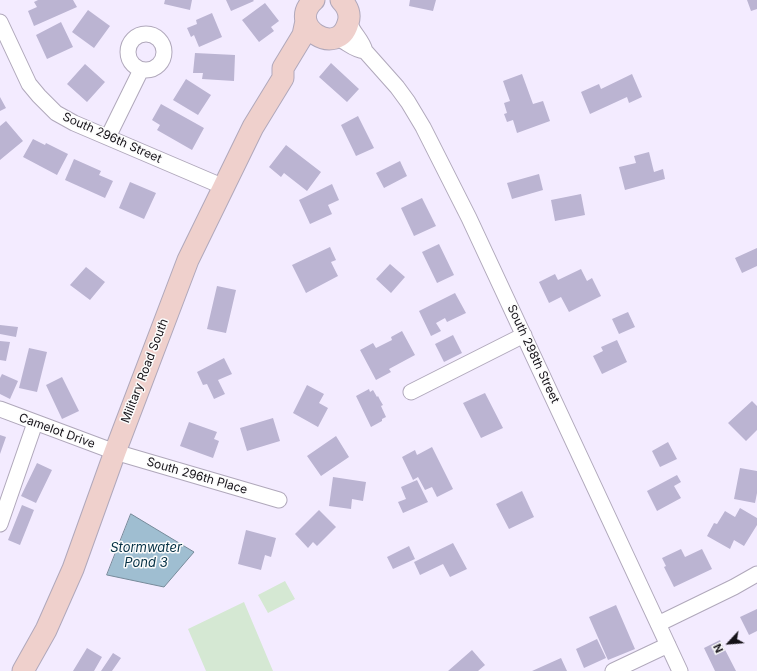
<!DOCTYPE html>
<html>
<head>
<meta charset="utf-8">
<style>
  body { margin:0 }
  #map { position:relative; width:757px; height:671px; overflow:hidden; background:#f3ebff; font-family:Inter,sans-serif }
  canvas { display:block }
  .north { position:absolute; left:709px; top:623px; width:40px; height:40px; -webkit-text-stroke:3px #fcfcfc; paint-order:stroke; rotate:244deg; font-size:11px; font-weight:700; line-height:16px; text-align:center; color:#151218 }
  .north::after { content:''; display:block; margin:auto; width:14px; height:18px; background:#151218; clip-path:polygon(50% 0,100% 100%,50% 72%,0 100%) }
</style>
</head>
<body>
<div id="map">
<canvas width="757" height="671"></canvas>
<div class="north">N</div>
</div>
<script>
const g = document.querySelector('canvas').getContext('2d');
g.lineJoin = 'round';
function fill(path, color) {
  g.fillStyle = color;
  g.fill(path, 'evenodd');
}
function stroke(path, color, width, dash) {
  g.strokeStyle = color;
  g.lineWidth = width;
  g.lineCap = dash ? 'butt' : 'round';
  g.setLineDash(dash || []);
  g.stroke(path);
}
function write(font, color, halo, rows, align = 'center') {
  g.font = font + ' Inter,sans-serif';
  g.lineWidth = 3;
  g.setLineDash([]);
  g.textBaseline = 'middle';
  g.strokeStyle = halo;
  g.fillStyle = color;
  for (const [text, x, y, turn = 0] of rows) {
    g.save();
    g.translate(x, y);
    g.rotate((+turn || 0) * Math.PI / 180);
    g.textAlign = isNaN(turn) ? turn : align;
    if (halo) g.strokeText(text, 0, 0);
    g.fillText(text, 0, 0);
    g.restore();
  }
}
const green = new Path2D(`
  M285,581L295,599L268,613L258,595Z
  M244,602L273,671H206L188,629Z`);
const water = new Path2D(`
  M131,514L194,552L164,587L107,575Z`);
const building = new Path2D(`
  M38,0H73L77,7L34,26L28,11L37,7L34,2Z
  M165,0H192L190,10L164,4Z
  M226,0H253L254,1L231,11Z
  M410,0H436L433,11L409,6Z
  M747,0H757V9L751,11Z
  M265,3L279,21L271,27L274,31L259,42L242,20Z
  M88,10L110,26L94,48L72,32Z
  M212,13L222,37L199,47L194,35L191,37L187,28L197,24L196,20Z
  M61,22L73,47L47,59L36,35Z
  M195,53L235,55L234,81L202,79L203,73H193Z
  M331,63L359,89L347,102L319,77Z
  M85,64L105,82L87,102L67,84Z
  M522,74L533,104L543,101L550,121L517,133L513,120L507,122L504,114L507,113L504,103L510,101L503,81Z
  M632,74L642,97L629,103L627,97L590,114L581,92L599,84L601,89Z
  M186,79L211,95L198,115L173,100Z
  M0,97L6,108L0,111Z
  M161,104L204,128L192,150L157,130L160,125L152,120Z
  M358,116L374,148L356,156L341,125Z
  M6,121L23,141L0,160V126Z
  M33,139L45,145L46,143L68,154L57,175L23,157Z
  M286,145L321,172L307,191L284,173L281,177L269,167Z
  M649,152L654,172L663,169L665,179L625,190L619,167L636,163L634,156Z
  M74,159L101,171L99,175L113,181L105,198L65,180Z
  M400,161L407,176L384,188L376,173Z
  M539,174L543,190L512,199L507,183Z
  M130,182L156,193L144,219L119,208Z
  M332,184L339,200L328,205L332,214L310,224L299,200Z
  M581,194L585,215L555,221L551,200Z
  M422,198L436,226L414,236L401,208Z
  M439,244L454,275L437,283L422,252Z
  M330,247L336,260L331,262L338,276L306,293L292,265Z
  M757,248V266L742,273L735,258Z
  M390,264L405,277L391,293L376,279Z
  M86,267L105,282L90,300L70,285Z
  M581,269L587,281L592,278L601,296L569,312L561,297L549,303L539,282L555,274L558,280Z
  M217,286L236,290L226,333L207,329Z
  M455,293L466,313L447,322L445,318L436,323L441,331L431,336L419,311Z
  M628,312L635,327L619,334L612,319Z
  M0,325L18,327L16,337L0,334Z
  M402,331L415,355L389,369L391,372L376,380L360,350L373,343L376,348L392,340L391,337Z
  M453,335L462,353L444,362L435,344Z
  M617,340L627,362L602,374L593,356L603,351L601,347Z
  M0,341L10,342L6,361L0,360Z
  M29,348L47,352L37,392L19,388Z
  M224,358L232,374L218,380L225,394L214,399L207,384L203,385L197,372Z
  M2,374L18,381L10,399L0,394V378Z
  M62,377L79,411L62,419L46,385Z
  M307,385L324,394L319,403L328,408L318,427L293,413Z
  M369,389L370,392L373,390L377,397L378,396L380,400L383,405L381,406L386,417L382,419V421L371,427L356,396Z
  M485,393L503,428L481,438L463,403Z
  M752,401L757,406V430L746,441L728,423Z
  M273,418L280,441L247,451L240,428Z
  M189,422L217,432L214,439L219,441L213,458L180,446Z
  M0,435L6,437L0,454Z
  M336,436L349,457L321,476L307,456Z
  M668,442L677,459L660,467L652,451Z
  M432,447L453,489L437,497L432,487L425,490L418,477L413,480L402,457L415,450L417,455Z
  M37,463L52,470L36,503L21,496Z
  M740,468L757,471V493L755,503L734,499Z
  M677,475L681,482L674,486L681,498L657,511L647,491Z
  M333,477L366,482L363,501L352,499L351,509L329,506Z
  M417,480L428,502L403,513L398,502L406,499L401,487Z
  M522,491L534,517L509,529L496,504Z
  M22,505L34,510L20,545L8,540Z
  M740,508L757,518V525L744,546L734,540L730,549L707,536L714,523L717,524L725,511L735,517Z
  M319,510L336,527L317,546L313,542L308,548L295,534Z
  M246,530L276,538L271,557L265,555L261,570L238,564Z
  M453,543L467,569L450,577L443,564L420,575L414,562Z
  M409,546L415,559L393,569L387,557Z
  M681,549L685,557L702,549L712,569L674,587L664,567L666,566L662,558Z
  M616,605L635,649L608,660L589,617Z
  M757,609V631L749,635L740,617Z
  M597,639L606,658L584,668L576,649Z
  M720,640L736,671H715L704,648Z
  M87,648L102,657L94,671H73Z
  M472,650L485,665L478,671H448Z
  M113,653L121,658L112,671H101Z
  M561,658L567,671H532Z`);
const street = new Path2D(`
  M349,21C352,33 362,39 365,51L397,87L408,102L423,127L469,218L680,671
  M0,22L29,84L39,96L56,113L74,123L224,187
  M128 52a18 18 0 1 1 36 0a18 18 0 1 1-36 0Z
  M335,38C348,41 350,49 365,51
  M108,137L141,70
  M411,392L524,335
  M0,409L115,452L279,500
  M0,524L35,423
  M658,624L734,587L757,574
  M613,671L668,645`);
const secondary = new Path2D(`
  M314,0C285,26 338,59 348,23C351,14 347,6 341,0
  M23,671L46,630L73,569L115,452L188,260L253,127L283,78V68L303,35L306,21`);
const streetNames = [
  ["South 296th Street",112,138,24],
  ["South 298th Street",533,354,65],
  ["Military Road South",145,371,-69],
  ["Camelot Drive",57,431,20],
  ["South 296th Place",197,476,16]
];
const waterNames = [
  ["Stormwater",146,548],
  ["Pond 3",146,563]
];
fill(green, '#d5e8d3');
fill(water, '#9fbed1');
stroke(water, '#768a9a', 1);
fill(building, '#bbb4d2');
stroke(street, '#b0a8bb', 17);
stroke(secondary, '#b0a8bb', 23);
stroke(street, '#fff', 15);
stroke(secondary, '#efd0cc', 21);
write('12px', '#151218', '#fcfcfc', streetNames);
write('italic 13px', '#043044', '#fcfcfc', waterNames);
</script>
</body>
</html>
